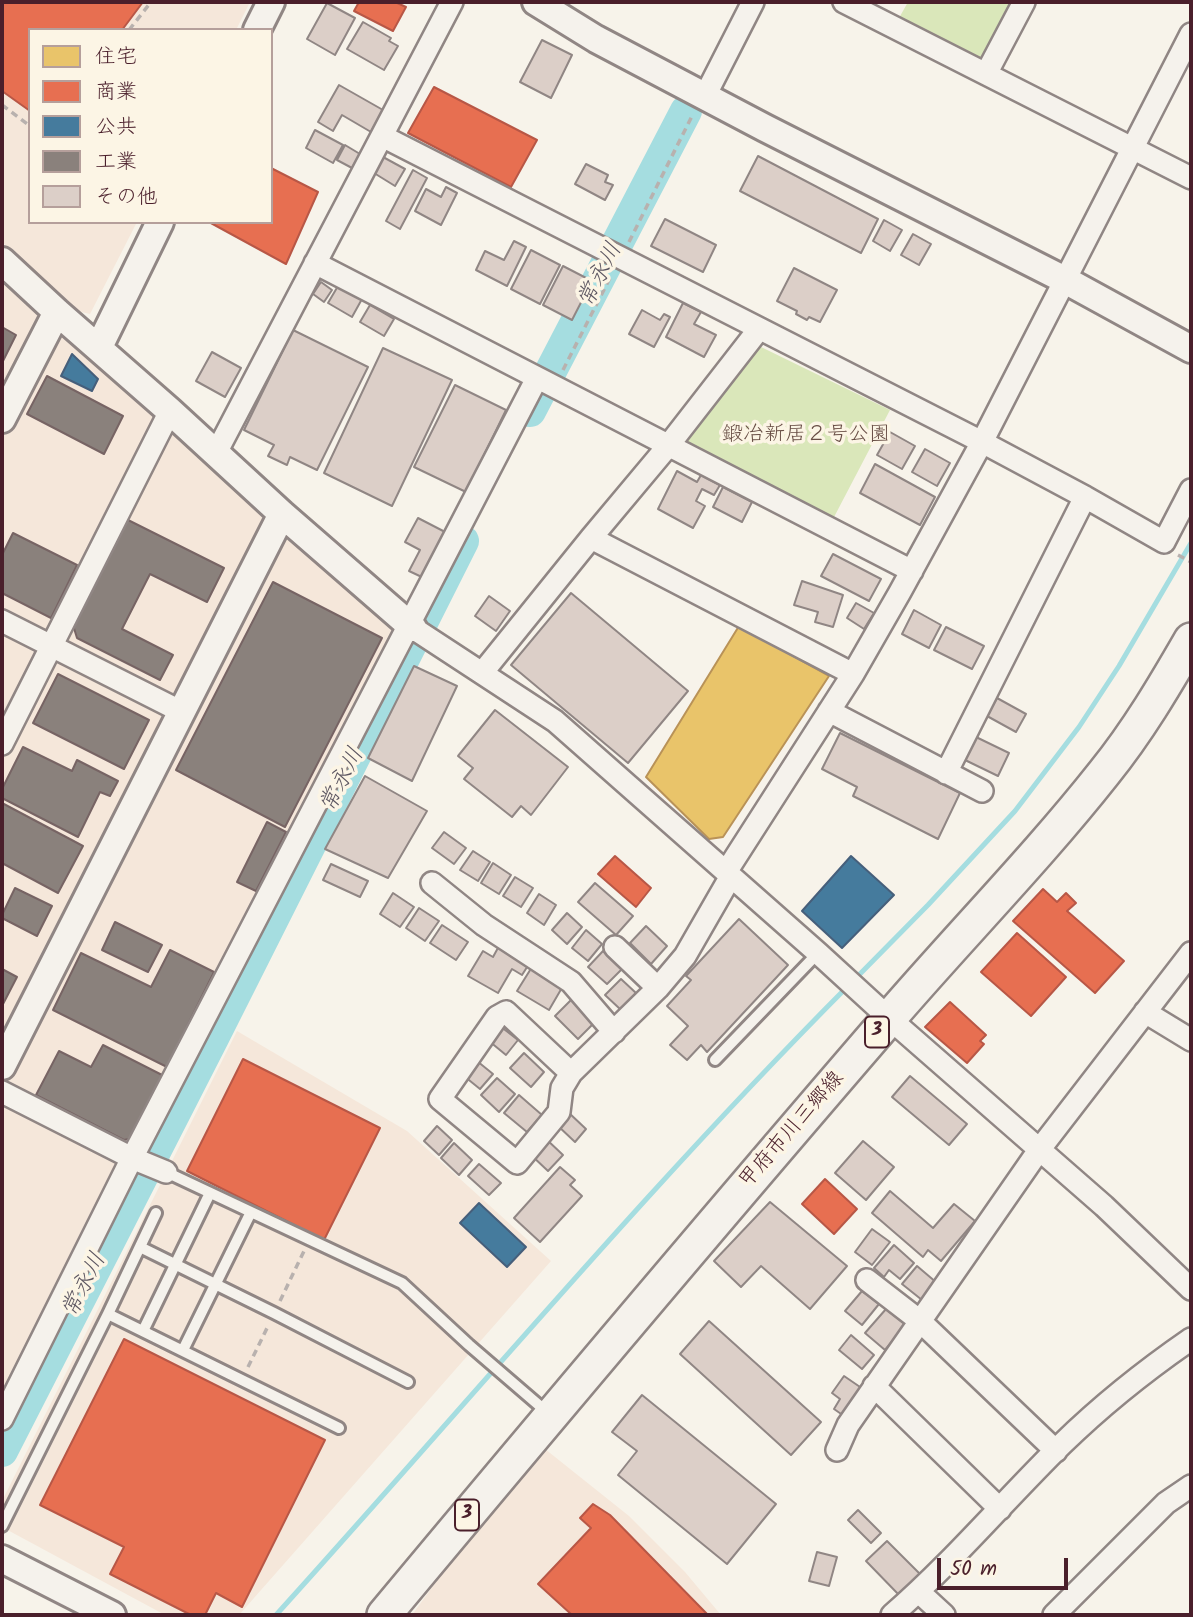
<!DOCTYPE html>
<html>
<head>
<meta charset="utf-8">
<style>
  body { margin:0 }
  #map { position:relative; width:1193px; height:1617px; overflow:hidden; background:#f7f3ea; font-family:Kalam,"Klee One",sans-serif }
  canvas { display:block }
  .frame { position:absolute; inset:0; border:4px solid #4a1f2b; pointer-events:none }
  .legend { position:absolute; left:28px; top:28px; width:245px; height:196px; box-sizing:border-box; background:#fcf5e5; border:2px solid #b59f9b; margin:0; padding:9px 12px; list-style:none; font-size:21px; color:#4a1f2b }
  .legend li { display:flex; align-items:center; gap:14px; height:35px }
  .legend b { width:35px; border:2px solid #b59f9b }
  .scale { position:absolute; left:937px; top:1558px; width:131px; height:32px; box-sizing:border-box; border:4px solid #4a1f2b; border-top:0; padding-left:9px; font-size:21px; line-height:24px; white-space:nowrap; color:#4a1f2b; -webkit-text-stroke:5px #fcf5e5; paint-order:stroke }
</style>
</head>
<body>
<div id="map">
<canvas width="1193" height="1617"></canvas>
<div class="frame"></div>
<ul class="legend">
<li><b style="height:19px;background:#e9c46a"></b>住宅</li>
<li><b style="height:19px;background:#e76f51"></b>商業</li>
<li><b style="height:19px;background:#457b9d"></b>公共</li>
<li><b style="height:19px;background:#8a817c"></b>工業</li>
<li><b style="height:19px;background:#dccfc8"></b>その他</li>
</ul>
<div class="scale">50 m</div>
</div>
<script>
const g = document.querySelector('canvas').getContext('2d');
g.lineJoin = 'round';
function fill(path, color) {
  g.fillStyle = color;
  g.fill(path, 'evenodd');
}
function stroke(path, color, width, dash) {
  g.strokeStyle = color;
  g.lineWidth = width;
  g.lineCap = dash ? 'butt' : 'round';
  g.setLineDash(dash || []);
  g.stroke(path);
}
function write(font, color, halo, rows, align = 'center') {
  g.font = font + ' Kalam,"Klee One",sans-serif';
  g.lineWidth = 7;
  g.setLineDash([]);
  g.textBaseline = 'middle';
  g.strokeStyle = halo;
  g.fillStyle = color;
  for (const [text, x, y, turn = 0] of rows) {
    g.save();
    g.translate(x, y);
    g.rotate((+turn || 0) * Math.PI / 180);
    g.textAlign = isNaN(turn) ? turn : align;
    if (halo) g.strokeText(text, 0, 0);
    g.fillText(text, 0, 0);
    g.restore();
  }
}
const built = new Path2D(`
  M2,2H250L236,30H30V222H137L90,314L77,311L2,242Z
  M2,276L400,634L2,1413Z
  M237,1031L407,1131L551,1261L239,1615H165L2,1527V1501Z
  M545,1449L629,1516L685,1572L721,1615H412L459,1550Z`);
const green = new Path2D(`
  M908,2H1020L986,74L894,27Z
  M759,346L890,410L833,519L681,441Z`);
const homes = new Path2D(`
  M739,626L829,676L723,837L709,839L646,777Z`);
const shops = new Path2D(`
  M2,2H143L122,30H30V111L2,91Z
  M359,2H395L406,7L393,31L354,11Z
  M434,87L537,140L511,187L408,133Z
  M271,168L318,192L286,264L209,222H271Z
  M615,856L651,888L636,907L598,874Z
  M1043,889L1057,902L1066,893L1076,903L1067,911L1124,961L1095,993L1013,921Z
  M1017,933L1066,977L1031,1016L981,972Z
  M950,1002L986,1035L980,1041L984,1044L967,1063L925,1027Z
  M243,1059L380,1128L324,1240L187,1171Z
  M825,1179L857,1209L834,1234L802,1204Z
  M124,1339L325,1440L242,1607L216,1593L205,1615H191L110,1574L124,1547L40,1505Z
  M593,1504L610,1515L708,1615H572L538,1584L591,1528L580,1518Z`);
const public = new Path2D(`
  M72,354L98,379L92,391L61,376Z
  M851,856L894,895L842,948L802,911Z
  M479,1203L526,1247L507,1267L460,1223Z`);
const industry = new Path2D(`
  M2,327L16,335L2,363Z
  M47,376L123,416L104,454L27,414Z
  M126,519L224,568L207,602L150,574L122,629L173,655L160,680L77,638L73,625Z
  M13,533L77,565L51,618L2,593V555Z
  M273,582L382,638L285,827L176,770Z
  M58,674L149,720L124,769L33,723Z
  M23,747L72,771L77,760L118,781L110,796L100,792L78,837L2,798V789Z
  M2,803L83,846L58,893L2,863Z
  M267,822L286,832L256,891L237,882Z
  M15,888L52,906L37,936L2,918V915Z
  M115,922L162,945L148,972L102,950Z
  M170,950L214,972L167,1067L53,1010L81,953L151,987Z
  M2,969L17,977L2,1006Z
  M103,1045L164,1076L133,1138L124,1140L36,1095L59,1051L91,1067Z`);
const stream = new Path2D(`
  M855,979L928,905L1015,811L1079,727L1119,666L1191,543
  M276,1615C466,1405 648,1187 848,986`);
const river = new Path2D(`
  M530,411L686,111
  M2,1451L213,1038L463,541`);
const building = new Path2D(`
  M327,3L355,18L335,55L307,39Z
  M363,22L391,38L389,41L398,46L384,70L347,49Z
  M542,40L572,55L551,98L520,82Z
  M339,85L383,110L371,132L342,115L333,131L318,122Z
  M315,130L343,145L333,163L306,148Z
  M345,145L360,154L352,168L337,160Z
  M758,156L878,219L861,253L740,191Z
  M383,157L405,169L395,186L374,173Z
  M586,164L608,175L605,182L613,185L605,200L575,184Z
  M413,170L427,178L400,229L386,221Z
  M446,187L457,193L441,225L415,211L426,189L441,197Z
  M665,219L716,245L703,272L651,246Z
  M884,220L902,230L890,251L873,241Z
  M913,234L931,244L919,265L901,255Z
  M514,241L526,247L507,286L476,270L485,251L504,260Z
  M531,250L560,265L540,304L511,289Z
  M563,266L592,281L572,320L543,305Z
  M794,268L837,290L820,322L809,317L807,320L796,314L797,311L777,301Z
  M321,282L332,290L324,302L313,294Z
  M338,286L362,299L352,317L328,303Z
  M683,303L701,312L694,324L716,335L704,357L666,337Z
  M370,305L394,319L384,336L360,322Z
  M642,310L660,320L664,314L670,317L654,347L629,334Z
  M293,330L368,367L317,470L290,457L287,465L268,456L274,445L244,430Z
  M383,348L452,380L392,506L324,473Z
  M212,352L241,368L225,397L196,381Z
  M455,385L506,410L466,492L414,467Z
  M890,432L915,446L902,469L877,455Z
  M925,449L950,463L937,486L912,472Z
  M875,464L935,497L920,525L860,493Z
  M677,471L697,482L701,475L720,485L714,495L702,489L696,501L705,506L693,528L658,509Z
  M723,487L752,502L742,522L713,507Z
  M418,518L449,534L426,579L409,571L420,550L405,542Z
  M833,554L881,579L869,601L821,576Z
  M802,581L843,595L833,627L815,622L818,612L794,605Z
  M571,593L688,691L628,763L511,665Z
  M489,596L510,611L496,631L475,616Z
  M856,603L874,613L864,629L847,618Z
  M914,610L941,625L929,648L902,634Z
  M946,627L984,646L972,669L934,650Z
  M414,666L457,686L412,781L368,758Z
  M997,698L1026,714L1016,732L987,716Z
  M495,710L568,767L531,815L521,806L512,817L464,779L473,768L458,756Z
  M840,733L960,793L938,839L853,796L857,787L822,769Z
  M976,737L1009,753L998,776L965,760Z
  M365,776L427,811L388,878L325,849Z
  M444,832L466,848L454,864L432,848Z
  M473,851L490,862L478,881L460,870Z
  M493,863L511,875L499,894L481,883Z
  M331,864L368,881L360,897L323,880Z
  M515,877L533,888L521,907L503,896Z
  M595,883L633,916L616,935L578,902Z
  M393,893L414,907L400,927L380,914Z
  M539,894L556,905L544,925L527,913Z
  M419,908L439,921L425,941L406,928Z
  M567,913L582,927L567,944L552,930Z
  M739,919L788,965L707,1052L701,1045L687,1060L670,1045L688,1026L667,1006L691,980L686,976Z
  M442,925L468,942L456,960L430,943Z
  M646,926L667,946L651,964L630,943Z
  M586,930L602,944L588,961L572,948Z
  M499,946L529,964L522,975L512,969L498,993L468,976L483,951L493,957Z
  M603,951L622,969L607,984L588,967Z
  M532,967L563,986L549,1010L517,991Z
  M621,979L636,993L620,1009L605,995Z
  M571,1000L594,1023L578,1039L555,1016Z
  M500,1026L518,1040L506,1055L489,1041Z
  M524,1053L544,1072L531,1087L510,1068Z
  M477,1061L493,1074L480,1089L464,1076Z
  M910,1076L967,1124L949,1145L892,1097Z
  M497,1078L515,1094L499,1112L481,1095Z
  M519,1095L542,1115L527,1132L504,1113Z
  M568,1112L586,1129L575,1142L557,1125Z
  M437,1126L452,1140L439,1155L424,1141Z
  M545,1138L563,1155L548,1171L530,1154Z
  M863,1141L894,1167L866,1200L835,1173Z
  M454,1143L472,1160L459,1175L441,1158Z
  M479,1164L501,1183L489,1195L468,1176Z
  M560,1167L575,1180L570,1185L582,1196L540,1242L514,1218Z
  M890,1191L933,1228L954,1204L975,1221L941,1261L928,1250L923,1257L872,1213Z
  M770,1202L847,1266L810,1309L761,1266L741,1287L714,1261Z
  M872,1229L890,1242L872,1265L855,1252Z
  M894,1245L914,1263L900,1279L889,1270L884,1277L874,1268Z
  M917,1266L937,1283L922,1300L902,1284Z
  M862,1291L879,1304L862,1325L845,1311Z
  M886,1309L906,1325L885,1350L865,1333Z
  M709,1321L821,1422L791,1455L680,1354Z
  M851,1335L874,1355L862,1369L839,1350Z
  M844,1376L863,1389L844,1416L834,1409L840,1399L832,1393Z
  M642,1395L776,1504L727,1564L618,1475L637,1451L612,1432Z
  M858,1510L881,1533L871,1543L848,1520Z
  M887,1541L922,1576L900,1596L866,1561Z
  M817,1552L837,1557L829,1586L809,1581Z`);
const path = new Path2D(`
  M129,30L151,2
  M2,105L30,126
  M629,242L693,114
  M563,370L612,274
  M1178,555L1191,562
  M280,1301L304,1251
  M248,1367L269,1324`);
const service = new Path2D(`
  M715,1060L818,953
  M166,1172L402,1283L469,1345L548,1413
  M140,1247L274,1313L408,1382
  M108,1314L339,1428
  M143,1331L210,1193
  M183,1350L251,1212
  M2,1526L108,1314L156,1213`);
const minor = new Path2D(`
  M844,2L1191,178
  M986,74L1024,2
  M705,96L753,2
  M382,136L982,442L1085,497L1164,542L1191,490
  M315,263L912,571
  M216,453L452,2
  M591,538L853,674
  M2,621L182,712
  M413,628L555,721L818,953L889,1018L1104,1206L1191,1289
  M482,673L591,538L668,446L759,329
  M829,711L982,791
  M2,744L170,411
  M946,773L1085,497
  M726,872L853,674L900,592L982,442L1191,34
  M432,883L484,925L571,982L614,1032
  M615,947L658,988
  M1145,1012L1191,1040
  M571,1073L562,1088L559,1112L517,1163L440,1099L497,1017L506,1012L571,1073L658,988L685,956L731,876
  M2,1092L132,1158L166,1172
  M867,1280L920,1321L1056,1451
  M874,1386L1000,1509
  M2,1419L132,1158L537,378
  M837,1450L848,1425L1039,1150L1191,953
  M919,1592L944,1615
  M892,1615C953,1562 1005,1500 1062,1444C1102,1405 1146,1370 1191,1339
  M1054,1615L1166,1503L1191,1486`);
const tertiary = new Path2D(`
  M536,2L596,39L765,128L1065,280L1191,349
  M257,30L271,2
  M2,261L57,312L170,411L282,514L413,628
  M99,347L160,222
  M2,419L57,312
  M2,1066L282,514
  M2,1559L112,1615`);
const primary = new Path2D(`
  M384,1615C550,1416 717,1218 886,1022C958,938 1036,859 1104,773C1138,731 1165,685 1191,640`);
const shields = [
  [877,1032,24],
  [467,1515,24]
];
const shieldNames = [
  ["3",877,1032],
  ["3",467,1515]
];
const parkNames = [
  ["鍛冶新居２号公園",806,436]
];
const streetNames = [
  ["甲府市川三郷線",793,1131,-49]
];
const waterNames = [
  ["常永川",602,276,-63],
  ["常永川",344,781,-63],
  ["常永川",86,1286,-63]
];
fill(built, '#f5e7da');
fill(green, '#dae7ba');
fill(homes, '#e9c46a');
stroke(homes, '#b99257', 2);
fill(shops, '#e76f51');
stroke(shops, '#b85746', 2);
fill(public, '#457b9d');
stroke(public, '#465f7b', 2);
fill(industry, '#8a817c');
stroke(industry, '#776464', 2);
stroke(stream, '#a5dde0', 5);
stroke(river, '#a5dde0', 32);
fill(building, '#dccfc8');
stroke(building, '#908684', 2);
stroke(service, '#908684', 16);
stroke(minor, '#908684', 26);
stroke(tertiary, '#908684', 32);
stroke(primary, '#908684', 38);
stroke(path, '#b8b1ae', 3.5, [7, 5]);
stroke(service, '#f5f2ec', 10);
stroke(minor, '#f5f2ec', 21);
stroke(tertiary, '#f5f2ec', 26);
stroke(primary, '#f5f2ec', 33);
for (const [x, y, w] of shields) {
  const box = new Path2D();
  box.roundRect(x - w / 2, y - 15.5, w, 31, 5);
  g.fillStyle = '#fcf5e5';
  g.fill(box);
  stroke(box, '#4a1f2b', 2);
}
write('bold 19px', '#4a1f2b', null, shieldNames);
write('21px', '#684e45', '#fcf5e5', parkNames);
write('21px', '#4a1f2b', '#fcf5e5', streetNames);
write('italic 23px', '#5b5560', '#fcf5e5', waterNames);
</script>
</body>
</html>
